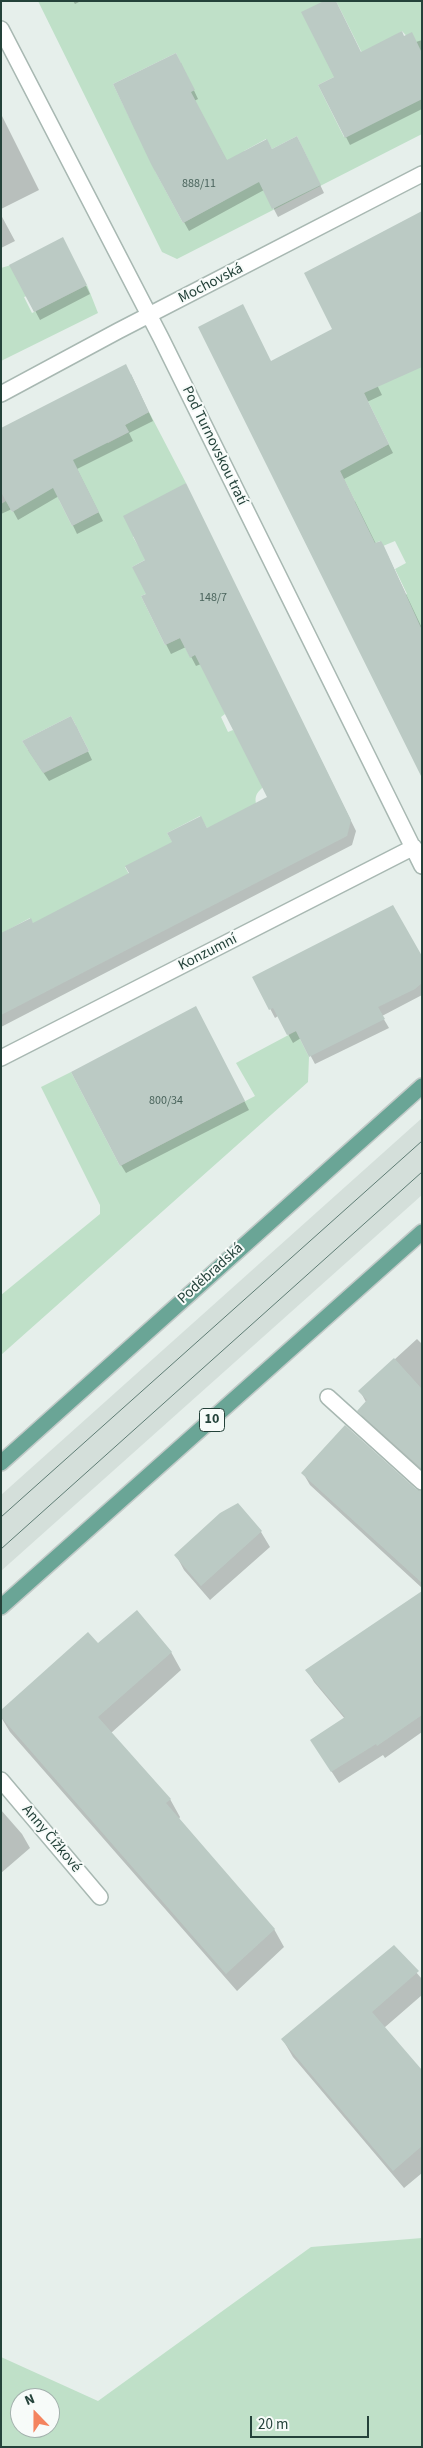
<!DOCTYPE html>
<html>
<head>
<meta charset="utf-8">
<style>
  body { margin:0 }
  #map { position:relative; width:423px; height:2448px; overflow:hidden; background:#e6efeb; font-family:"Source Sans 3",sans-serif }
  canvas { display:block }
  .frame { position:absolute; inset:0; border:2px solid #24423a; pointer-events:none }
  .north { position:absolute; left:10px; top:2388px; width:50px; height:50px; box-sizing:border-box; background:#f7fbf9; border:1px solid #a3b1ad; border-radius:50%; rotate:338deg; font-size:14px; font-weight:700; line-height:20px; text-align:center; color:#24423a }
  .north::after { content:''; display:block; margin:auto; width:18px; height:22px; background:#f4845f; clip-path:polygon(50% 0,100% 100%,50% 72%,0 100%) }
  .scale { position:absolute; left:250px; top:2416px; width:119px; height:22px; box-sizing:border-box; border:2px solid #24423a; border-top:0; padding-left:6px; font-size:15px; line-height:18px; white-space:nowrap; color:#24423a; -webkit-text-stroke:4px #f7fbf9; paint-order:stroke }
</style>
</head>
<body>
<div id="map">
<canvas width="423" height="2448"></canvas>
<div class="frame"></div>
<div class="north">N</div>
<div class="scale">20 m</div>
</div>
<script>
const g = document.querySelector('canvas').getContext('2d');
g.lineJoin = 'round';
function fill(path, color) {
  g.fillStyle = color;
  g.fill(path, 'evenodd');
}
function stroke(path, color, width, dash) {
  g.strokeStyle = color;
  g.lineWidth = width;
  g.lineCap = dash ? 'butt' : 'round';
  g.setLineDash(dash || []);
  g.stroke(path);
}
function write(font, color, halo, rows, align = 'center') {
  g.font = font + ' "Source Sans 3",sans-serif';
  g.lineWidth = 4;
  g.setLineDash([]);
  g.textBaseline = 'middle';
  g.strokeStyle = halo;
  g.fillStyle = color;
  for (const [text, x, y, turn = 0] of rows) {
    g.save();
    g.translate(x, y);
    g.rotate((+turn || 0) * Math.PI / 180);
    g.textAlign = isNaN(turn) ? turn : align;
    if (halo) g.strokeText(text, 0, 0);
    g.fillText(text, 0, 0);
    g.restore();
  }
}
const built = new Path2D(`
  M422,1118V1195L1,1571V1495Z`);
const green = new Path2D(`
  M38,1H324L356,66L318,85L344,137L422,99V134L177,259L162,252ZM176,53L194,90L131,121L113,84ZM297,136L320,184L273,209L244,151L266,139L272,149ZM155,171L225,200L183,223Z
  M336,1H422V53L402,31L364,57Z
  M11,265L27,296L24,297L32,313L87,285L98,313L1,361V268Z
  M422,343V630L395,600L407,594L395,569L406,563L395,541L383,546L380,541L319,569L299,529L355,501L330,451L369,455L389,444L364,393Z
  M149,412L186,483L133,537L140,549L152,556L132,567L159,588L141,596L165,645L180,638L190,657L203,651L225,714L221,717L228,732L233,730L271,781C252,795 253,797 261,818L207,828L200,816L167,833L174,845L125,867L130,876L38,932L30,918L6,931L1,952V504L6,501L12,512L19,508L14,497L95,418L108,443L129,432L125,425ZM59,500L99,512L72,526ZM71,716L89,751L44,773L22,741Z
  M296,1031L309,1057L308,1082L1,1355V1295L100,1214V1205L41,1087L71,1072L120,1166L255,1096L236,1063Z
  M422,2238V2447H1V2357L98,2401L311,2247ZM20,2398H50V2428H20Z`);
const shadow = new Path2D(`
  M73,1H81L75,4Z
  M404,38L416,42L422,40V109L350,145L346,137L336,78L361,53Z
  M181,63L198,99L194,101L227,161L301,145L324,193L278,217L264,190L189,231L184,222Z
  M1,114L39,190L1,209Z
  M1,215L15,241L1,248Z
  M67,247L90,294L40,320L11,265Z
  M271,362L374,379L382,395L367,402L393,453L344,479L376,544L388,556L422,628V775Z
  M131,374L153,421L129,433L133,441L77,469L103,521L77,534L59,496L18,520L12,509L1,514V430Z
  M190,494L356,831L352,845L1,1027V953L130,874L207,830L269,798L201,664L196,666L186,647L171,654L142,597L147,594V560Z
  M76,726L92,760L49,781L28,750Z
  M422,959V995L382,1016L389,1028L315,1064L301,1038L293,1043L278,1016L275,1018L254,978Z
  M200,1016L249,1110L126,1173L121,1165Z
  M417,1339L422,1344V1474L366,1423L359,1411L366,1402L360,1391Z
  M303,1473L422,1492V1588L310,1485Z
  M237,1505L261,1532L270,1547L210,1600L184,1570L176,1555Z
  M422,1592V1732L385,1758L383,1755L339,1783L319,1752L345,1719L314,1682L307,1670Z
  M98,1645L171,1652L181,1670L111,1733L170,1799L180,1817L179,1819L274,1929L284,1947L237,1991L10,1732L1,1717Z
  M1,1810L22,1834L30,1848L1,1873Z
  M394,1947L422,1979V1995L384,2028L422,2072V2173L404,2188L293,2057L283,2040Z`);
const building = new Path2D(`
  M324,1H336L361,52L402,31L404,36L412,32L422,53V99L345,138L318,85L334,77L301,12Z
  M176,53L195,90L191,92L227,160L267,139L272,149L297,136L321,185L272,209L259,182L183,223L151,164L113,84Z
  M422,211V367L364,393L389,444L340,471L375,543L381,541L384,546L422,630V778L198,327L243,304L271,361L332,329L304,273Z
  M63,237L87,285L34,312L9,265Z
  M126,364L149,412L125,425L129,432L73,460L99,512L72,526L53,488L12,512L1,492V428Z
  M186,483L351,820L347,836L1,1015V933L31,918L33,923L129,873L125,866L172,842L167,833L201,816L207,828L267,797L195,655L190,658L180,638L165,645L141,596L146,594L132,567L145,560L123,516Z
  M71,716L89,751L43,773L22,741Z
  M393,905L422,956V983L415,989L378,1007L385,1019L309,1057L296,1031L287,1035L273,1008L269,1010L252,977Z
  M196,1006L245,1101L120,1166L71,1072Z
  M394,1358L422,1389V1469L357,1411L367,1400L358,1391Z
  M345,1425L416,1489L422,1491V1583L301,1473Z
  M238,1503L262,1531L201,1586L174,1555L220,1513Z
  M422,1591V1715L377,1746L376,1744L331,1772L310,1740L345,1717L305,1670Z
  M137,1610L172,1652L98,1717L171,1799L166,1803L275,1929L226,1974L1,1717V1710L88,1632L98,1643Z
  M394,1945L419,1971L372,2012L422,2070V2146L393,2171L281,2039Z`);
const street = new Path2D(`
  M1,29L161,338L422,866
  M1,394L118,331L422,174
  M1,1058L414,847
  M328,1397L422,1482
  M1,1780L100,1897`);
const primary = new Path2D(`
  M1,1463L422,1086
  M1,1607L422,1232`);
const tram = new Path2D(`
  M1,1517L422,1141
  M1,1549L422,1172`);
const numberNames = [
  ["888/11",199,184],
  ["148/7",213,598],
  ["800/34",166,1101]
];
const shields = [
  [212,1420,25]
];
const shieldNames = [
  ["10",212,1420]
];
const streetNames = [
  ["Mochovská",211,284,-27],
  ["Pod Turnovskou tratí",214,446,64],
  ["Konzumní",208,953,-27],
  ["Poděbradská",211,1274,-42],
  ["Anny Čížkové",51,1839,50]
];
fill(built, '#d4dfda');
fill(green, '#bfe0c8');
fill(shadow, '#0003');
fill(building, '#bbcac4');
stroke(street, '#a8b8b2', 18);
stroke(primary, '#c2cac8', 18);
stroke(street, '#fff', 15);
stroke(primary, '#6aa596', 15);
stroke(tram, '#5f7d75', 1);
write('12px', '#4a645c', null, numberNames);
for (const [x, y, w] of shields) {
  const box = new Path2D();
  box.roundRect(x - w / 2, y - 11.5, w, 23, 4);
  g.fillStyle = '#f7fbf9';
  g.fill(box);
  stroke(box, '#24423a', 1);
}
write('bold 14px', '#24423a', null, shieldNames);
write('15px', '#24423a', '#f7fbf9', streetNames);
</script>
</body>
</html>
